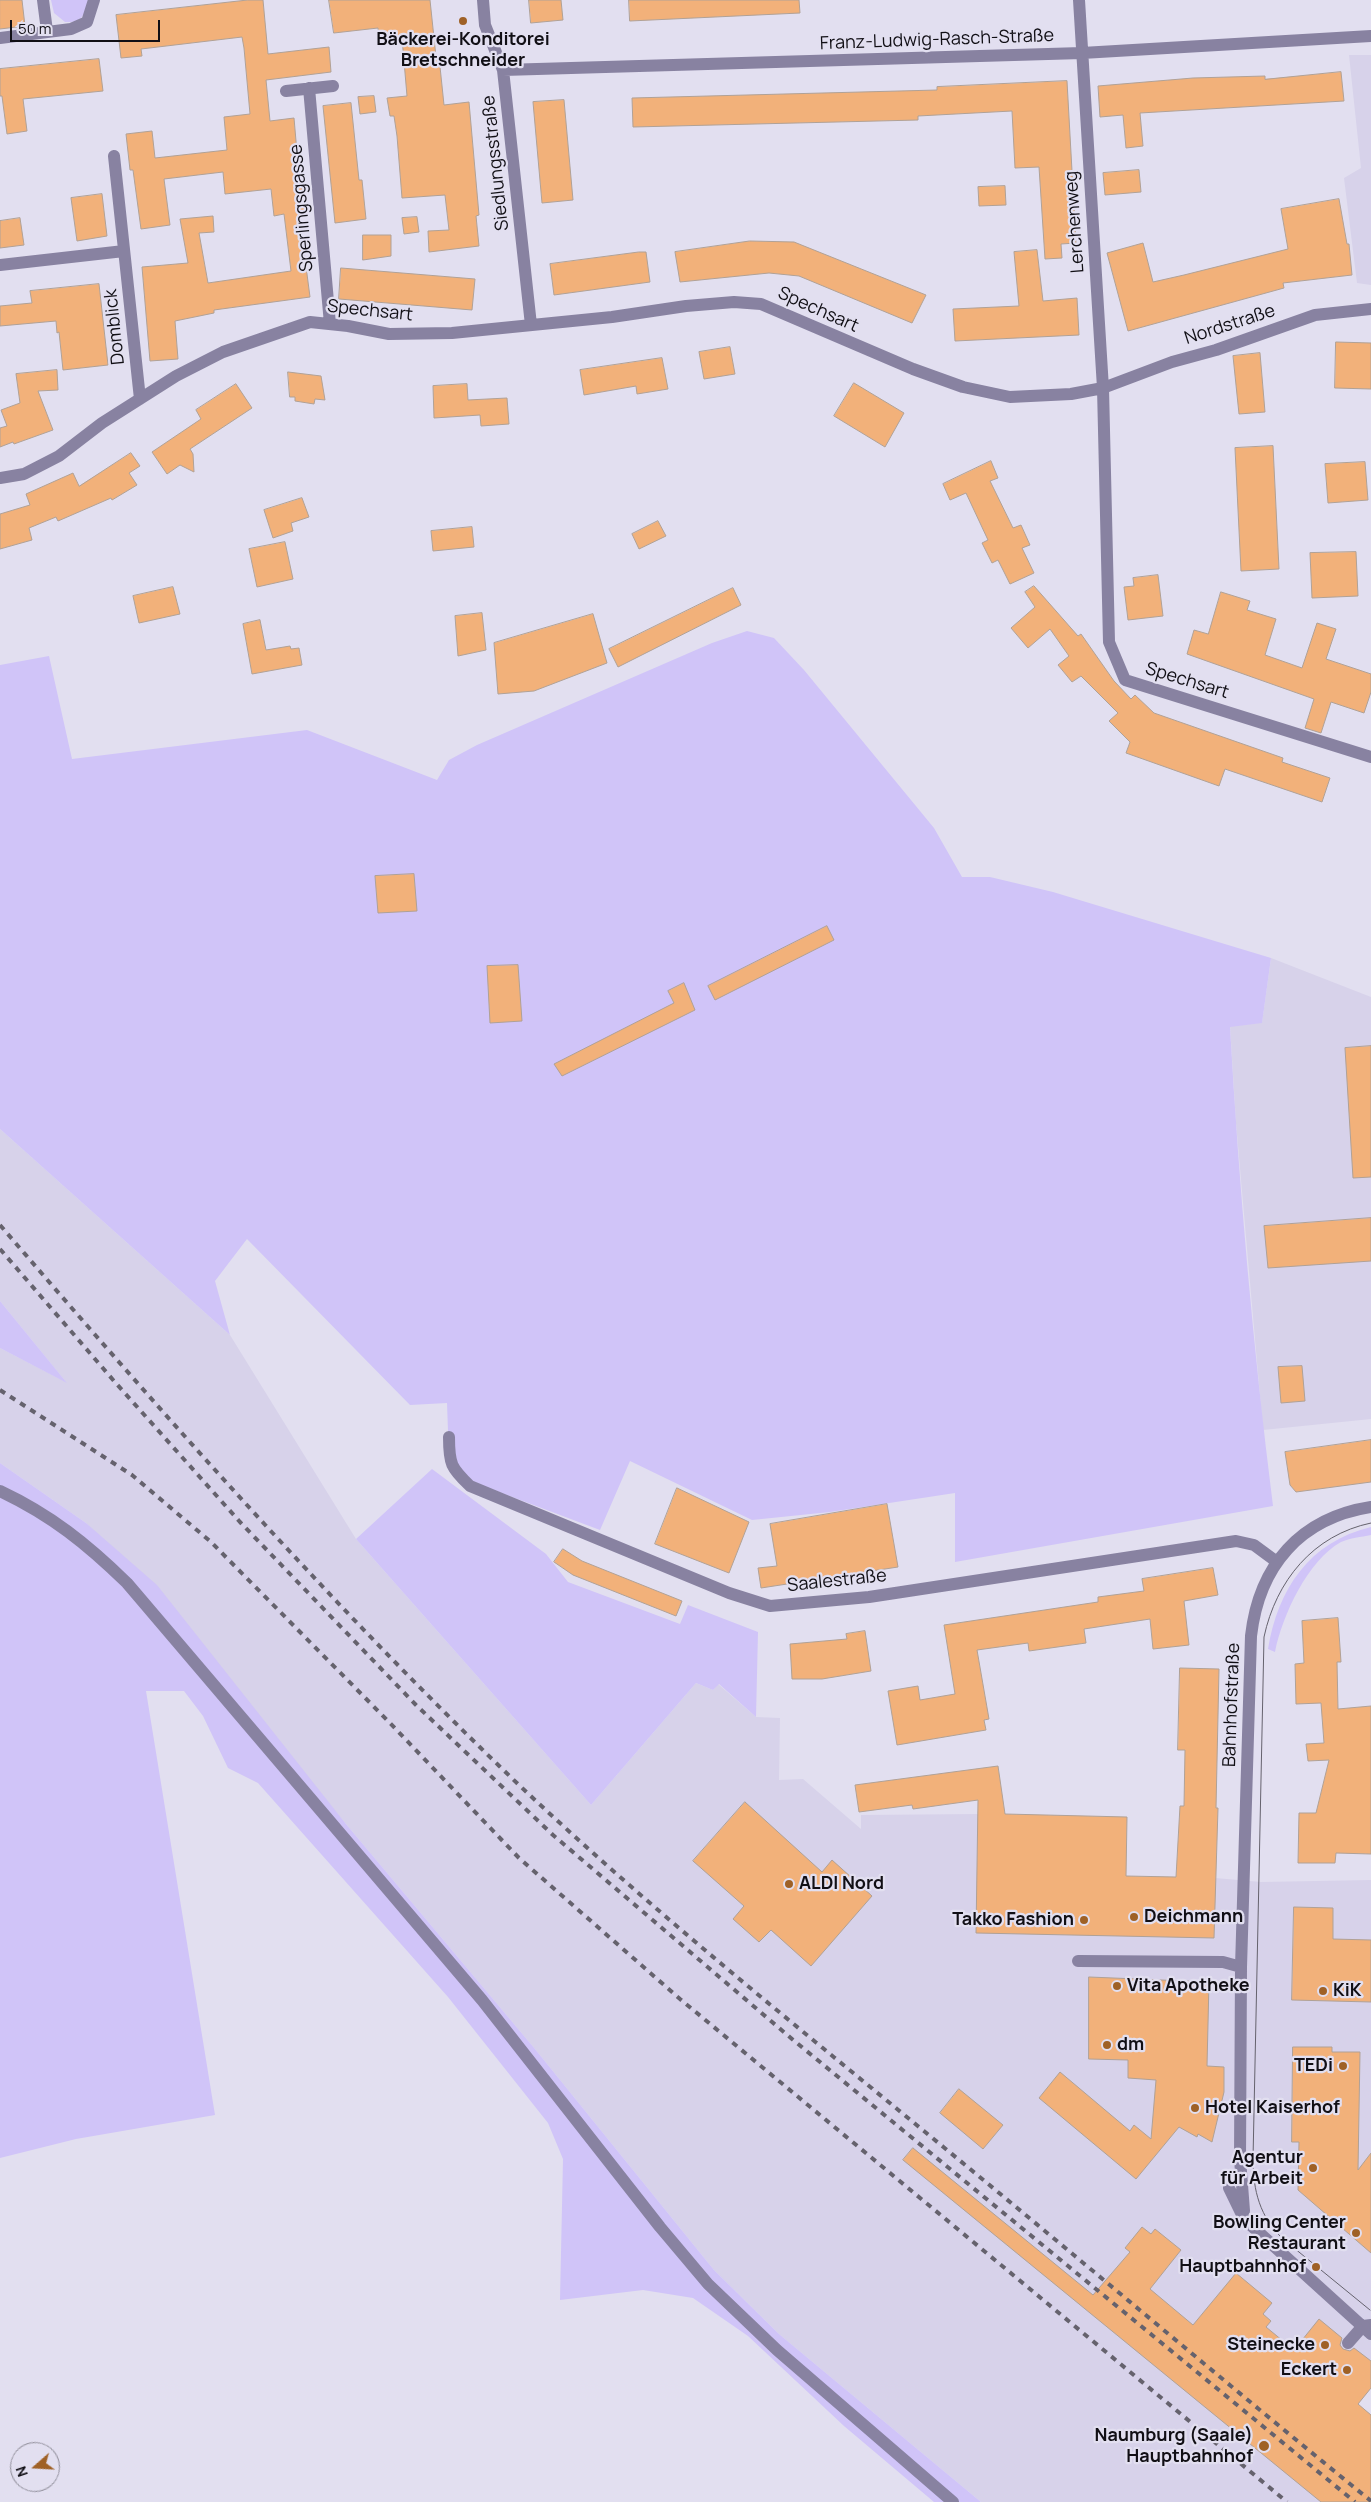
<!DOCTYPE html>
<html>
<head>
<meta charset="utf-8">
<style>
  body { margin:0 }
  #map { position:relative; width:1371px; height:2502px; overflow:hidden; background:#e2dff0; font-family:Manrope,sans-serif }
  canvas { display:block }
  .north { position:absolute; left:10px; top:2442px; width:50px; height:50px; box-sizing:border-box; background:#e2dff0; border:1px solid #8e8c98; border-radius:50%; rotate:251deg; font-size:14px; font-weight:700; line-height:20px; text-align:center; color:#110f15 }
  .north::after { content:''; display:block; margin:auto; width:18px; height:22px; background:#9f6126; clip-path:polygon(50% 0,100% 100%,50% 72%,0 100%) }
  .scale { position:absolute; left:10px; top:20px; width:150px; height:22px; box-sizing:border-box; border:2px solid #110f15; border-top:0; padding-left:6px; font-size:15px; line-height:18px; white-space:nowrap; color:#110f15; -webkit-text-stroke:4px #e2dff0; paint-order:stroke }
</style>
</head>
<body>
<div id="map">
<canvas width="1371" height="2502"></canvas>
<div class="north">N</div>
<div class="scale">50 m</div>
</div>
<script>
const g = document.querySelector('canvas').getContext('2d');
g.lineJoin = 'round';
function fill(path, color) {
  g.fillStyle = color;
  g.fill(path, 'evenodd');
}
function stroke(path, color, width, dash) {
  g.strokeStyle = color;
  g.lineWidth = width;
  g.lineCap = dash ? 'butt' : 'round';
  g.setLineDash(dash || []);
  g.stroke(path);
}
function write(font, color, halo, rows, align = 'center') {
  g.font = font + ' Manrope,sans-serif';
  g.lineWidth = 4.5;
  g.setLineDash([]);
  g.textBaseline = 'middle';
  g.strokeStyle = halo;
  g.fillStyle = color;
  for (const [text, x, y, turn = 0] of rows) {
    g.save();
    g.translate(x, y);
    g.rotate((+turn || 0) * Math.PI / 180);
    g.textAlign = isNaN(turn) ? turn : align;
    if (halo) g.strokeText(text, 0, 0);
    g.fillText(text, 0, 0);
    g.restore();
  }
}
const built = new Path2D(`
  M1349,55H1371V285L1357,283L1344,178L1361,168Z
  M1271,958L1371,997V1419L1263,1430L1236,1123L1230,1026L1262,1022Z
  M0,1129L230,1335L356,1539L591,1805L696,1683L713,1690L718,1684L756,1717L780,1718L779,1780L803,1779L861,1829V1815L978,1814L1127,1817L1126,1876L1215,1878L1261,1882L1371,1880V2388L1358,2404L1371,2415V2502H981L779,2334L714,2270L535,2049L346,1824L86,1523L0,1463V1348L66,1382L0,1301Z`);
const green = new Path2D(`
  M51,0H88C85,15 82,23 65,22L54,13Z
  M747,631L774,638L804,670L934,828L962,877H990L1053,892L1271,958L1262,1023L1230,1027C1239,1187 1253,1347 1273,1506L955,1562V1493L830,1512L752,1520L630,1461L600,1530L475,1483L449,1459L447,1403L410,1405L247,1239L215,1281L230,1335L0,1129V665L49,656L72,759L307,730L437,780L449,760L477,745L712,643Z
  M0,1301L67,1383L0,1348Z
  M0,1463L86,1523L157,1585L346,1824L535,2049L714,2270L779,2334L981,2502H934L844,2426L748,2336L693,2298L643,2290L560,2300L563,2159L548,2123L448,1997L258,1783L228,1768L203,1716L184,1691H146L215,2115L76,2139L0,2158Z
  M432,1469L546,1554L568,1582L680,1624L688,1605L758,1632L756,1717L719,1684L713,1690L696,1683L591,1805L356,1539Z
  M1371,1527V1535C1361,1537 1350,1538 1341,1542C1308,1560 1282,1616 1275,1652L1268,1649C1278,1589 1309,1542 1371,1527Z`);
const building = new Path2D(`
  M0,0H22L25,26L0,29Z
  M248,0H263L268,54L329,47L331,72L266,80L270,121L294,118L300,187H302L306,212L299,213L310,297L214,310V313L175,321L178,359L150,361L142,267L188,263L180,219L213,216L214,232L199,233L208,283L291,271L284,214L274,216L271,189L225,194L223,172L164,179L170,225L141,229L133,170H130L126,134L152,131L155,158L227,150L224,117L250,114L244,48L242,37L141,49L142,56L121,58L116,15Z
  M329,0H430L436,57H439L444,105L469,102L479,215L476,216L479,246L429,252L428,231L449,230L445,195L402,198L397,136L394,116H390L387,98L407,96L402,38L379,41L378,28L334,33Z
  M529,0H561L563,20L531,23Z
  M629,0H799L800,13L630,21Z
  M99,59L103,91L23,99L27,131L7,134L2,96H0V69Z
  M1341,72L1344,101L1140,113L1143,146L1126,148L1123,115L1100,117L1098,86L1193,78L1265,76V79Z
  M1067,81L1076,243L1061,244L1062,258L1045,259L1039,167L1015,168L1012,111L918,116V120L633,127L632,98L937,90V87Z
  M374,96L376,112L360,114L358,97Z
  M564,100L573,200L542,203L533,102Z
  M351,103L359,180H362L366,219L335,223L323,106Z
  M1139,170L1141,192L1105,195L1103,173Z
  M1005,186L1006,205L979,206L978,187Z
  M102,194L107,236L77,241L71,198Z
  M1339,199L1347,244H1349L1352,275L1283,283L1284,288L1128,331L1107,253L1143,243L1153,282L1184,275L1288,249L1281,209Z
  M417,217L419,232L404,234L402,218Z
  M20,218L24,245L0,248V221Z
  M363,235H391V256L363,260Z
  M750,241L794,242L926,295L912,323L799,276L769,273L680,282L675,252Z
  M1037,250L1043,301L1077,298L1079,335L955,341L953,309L1019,306L1014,252Z
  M639,252H646L650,282L554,295L550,264Z
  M341,268L475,279L472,310L339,299Z
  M99,284L108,365L63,370L59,332L57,333L56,321L0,326V306L32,303L30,291Z
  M1336,342L1371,343V389L1335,388Z
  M730,347L735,374L704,379L699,352Z
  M1260,353L1265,412L1239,414L1233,356Z
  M662,358L668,389L637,394L636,386L584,395L580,370Z
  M57,370L58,390L38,391L53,430L14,444L13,442L0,447V428L7,426L1,410L20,403L16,374Z
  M288,372L321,376L325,400L315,399L314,404L295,401V397H290Z
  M854,383L904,413L885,447L834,416Z
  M236,384L252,408L190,449L193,454L194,472L180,465L167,474L152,452L201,419L196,410Z
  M467,384L468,400L507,398L509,424L481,426L480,415L434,418L433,386Z
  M1273,446L1279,569L1241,571L1235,448Z
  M131,453L140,466L129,473L137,485L112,500L111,498L58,521L56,517L29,528L32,540L0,549V514L30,505L26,494L73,473L79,486Z
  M991,461L998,478L990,481L1013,528L1021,525L1030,545L1022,548L1034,573L1010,584L998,560L992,563L982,543L988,540L966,493L950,500L943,484Z
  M1365,462L1368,500L1328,503L1325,464Z
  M302,498L309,517L291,523L293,531L273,538L264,510Z
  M658,521L666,536L639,549L632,534Z
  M472,527L474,547L433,551L431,531Z
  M285,542L293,579L257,587L249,549Z
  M1356,552L1358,596L1312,598L1310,553Z
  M1158,575L1163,616L1128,620L1124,587L1134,586L1133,578Z
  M1034,586L1078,636L1081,634L1114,681L1131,699L1135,695L1154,713L1283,758L1282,762L1330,778L1322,802L1225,769L1219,786L1126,753L1130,742L1109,721L1118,713L1081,676L1072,682L1058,665L1069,656L1050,629L1028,648L1011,628L1035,607L1025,592Z
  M173,587L180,614L139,623L133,596Z
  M733,588L741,605L618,667L609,649Z
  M1221,592L1250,601L1247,610L1276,619L1265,655L1302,668L1317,623L1336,629L1326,659L1371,674V692L1364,713L1331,702L1321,733L1305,728L1314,699L1187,654L1194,630L1208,634Z
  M482,613L486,650L458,656L455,616Z
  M593,614L607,663L534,691L498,694L494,643Z
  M260,620L266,650L290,646L291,649L299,648L302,665L252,674L243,624Z
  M414,874L417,911L378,913L375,876Z
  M827,926L834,940L715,1000L708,986Z
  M518,965L522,1021L490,1023L487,966Z
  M684,983L695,1010L562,1076L554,1064L674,1003L668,991Z
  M1371,1046V1177L1353,1178L1345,1048Z
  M1371,1218V1261L1268,1268L1264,1226Z
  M1302,1366L1305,1401L1281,1403L1278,1367Z
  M1371,1440V1482L1296,1492L1290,1485L1285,1452Z
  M677,1488L749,1522L729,1573L655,1544Z
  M887,1504L898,1567L761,1588L758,1568L777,1566L770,1524Z
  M563,1549L582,1561L682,1601L676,1616L573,1575L554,1562Z
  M1213,1568L1218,1595L1184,1601L1189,1645L1153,1649L1150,1619L1084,1629L1086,1643L1029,1651L1028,1643L977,1650L989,1719L984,1720L986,1730L897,1745L888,1691L918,1686L920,1700L955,1694L944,1625L1098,1602V1597L1144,1591L1142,1579Z
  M1338,1618L1341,1662H1337L1338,1709L1371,1706V1854L1336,1853L1335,1863H1298L1299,1813H1316L1329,1760L1308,1761L1306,1744L1324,1743L1321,1703L1296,1704L1295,1664L1304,1663L1302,1621Z
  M865,1631L871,1671L822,1679H792L790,1644L847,1639L846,1634Z
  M1180,1668L1219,1669L1216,1808H1218L1214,1938L976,1933L978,1800L913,1809L912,1805L859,1812L855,1785L998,1766L1005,1814L1127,1817L1126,1876L1176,1877L1180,1806H1184L1185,1750H1178Z
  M745,1802L822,1872L832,1860L872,1896L811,1966L771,1930L759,1942L733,1919L744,1906L693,1861Z
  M1294,1907L1333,1908V1939L1371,1940V2002L1292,2000Z
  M1089,1977L1209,1982L1207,2066L1224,2067V2092L1212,2142L1198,2134L1197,2137L1179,2127L1136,2179L1039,2098L1060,2072L1130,2131L1134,2125L1151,2139L1156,2080L1128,2078V2060L1089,2059Z
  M1293,2047H1332V2052H1360L1358,2170L1371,2153V2253L1298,2190L1299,2142H1292Z
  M959,2089L1003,2125L983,2149L940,2113Z
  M913,2148L1093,2295L1130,2252L1125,2248L1142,2227L1151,2234L1155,2229L1181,2250L1150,2289L1193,2325L1236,2273L1272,2303L1263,2314L1271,2321L1266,2327L1294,2350L1319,2319L1342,2338L1340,2345L1343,2349L1350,2351L1354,2348L1371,2361V2388L1358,2404L1371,2415V2502H1321L903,2160Z`);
const pedestrian = new Path2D(`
  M1240,2159L1244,2211
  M1229,2188L1244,2219L1371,2334
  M1348,2343L1363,2326L1371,2325`);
const minor = new Path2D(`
  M43,0L47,31
  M483,0L485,25L503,70L531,325
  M1079,0L1103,388L1109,642L1125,680L1371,757
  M0,38L71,29L87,22L94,0
  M503,70L1082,53L1371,36
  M309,88L330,324
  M286,91L333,86
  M114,156L140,399
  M0,265L124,251
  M0,478L24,474L59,456L102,423L176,376L223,352L310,322L348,326L389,334L452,333L612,317L686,306L734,302L761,304L913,369L963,387L1010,397L1071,394L1103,388L1172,362L1216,350L1315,315L1371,309
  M449,1437C449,1464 451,1468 470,1486L729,1593L770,1606L869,1597L1236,1541L1254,1545L1277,1562
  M0,1491C51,1515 87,1544 127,1583L482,2000L660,2227L708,2284L777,2350L953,2502
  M1078,1961L1223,1962L1241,1967
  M1240,2159L1241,1967L1251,1636C1259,1566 1300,1518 1371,1507`);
const tram = new Path2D(`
  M1370,2310L1283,2239C1260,2217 1253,2191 1253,2159L1264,1637C1276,1581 1313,1535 1371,1523`);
const rail = new Path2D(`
  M0,1225C166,1418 335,1609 519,1785C661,1919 814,2040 964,2164C1100,2276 1234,2390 1371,2501
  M0,1249L114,1381L240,1522L416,1705L553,1835L792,2039L1355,2502
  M0,1390L132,1475L211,1542L389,1722L519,1858L680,1999L1287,2502`);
const markers = [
  [463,21,5,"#9f6126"],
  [789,1884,5,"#9f6126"],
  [1134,1917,5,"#9f6126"],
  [1084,1920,5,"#9f6126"],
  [1117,1986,5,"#9f6126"],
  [1323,1991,5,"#9f6126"],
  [1107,2045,5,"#9f6126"],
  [1343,2066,5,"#9f6126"],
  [1195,2108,5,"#9f6126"],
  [1313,2168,5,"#9f6126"],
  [1356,2233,5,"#9f6126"],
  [1316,2267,5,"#9f6126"],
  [1325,2345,5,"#9f6126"],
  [1347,2370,5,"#9f6126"],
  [1264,2446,6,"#9f6126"]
];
const poiNames = [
  ["Bäckerei-Konditorei",463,40,"center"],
  ["Bretschneider",463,61,"center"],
  ["ALDI Nord",799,1884,"left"],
  ["Deichmann",1144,1917,"left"],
  ["Takko Fashion",1074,1920],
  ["Vita Apotheke",1127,1986,"left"],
  ["KiK",1333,1991,"left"],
  ["dm",1117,2045,"left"],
  ["TEDi",1333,2066],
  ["Hotel Kaiserhof",1205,2108,"left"],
  ["Agentur",1303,2158],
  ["für Arbeit",1303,2179],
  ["Bowling Center",1346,2223],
  ["Restaurant",1346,2244],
  ["Hauptbahnhof",1306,2267],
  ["Steinecke",1315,2345],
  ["Eckert",1337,2370],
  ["Naumburg (Saale)",1253,2436],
  ["Hauptbahnhof",1253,2457]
];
const streetNames = [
  ["Franz-Ludwig-Rasch-Straße",937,40,-2],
  ["Siedlungsstraße",496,163,-96],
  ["Sperlingsgasse",302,208,-95],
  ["Lerchenweg",1075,222,-94],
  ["Spechsart",818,310,24],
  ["Spechsart",370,311,6],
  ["Nordstraße",1230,325,-18],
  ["Domblick",115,327,-96],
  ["Spechsart",1187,681,17],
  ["Saalestraße",837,1581,-6],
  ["Bahnhofstraße",1232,1705,-88]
];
fill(built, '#d7d2ea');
fill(green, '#d0c4f8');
fill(building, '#f2b17a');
stroke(building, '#b0a196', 1);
stroke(pedestrian, '#8882a1', 12);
stroke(minor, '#8882a1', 12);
stroke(tram, '#65626d', 1);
stroke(rail, '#65626d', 4, [6, 6]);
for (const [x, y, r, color] of markers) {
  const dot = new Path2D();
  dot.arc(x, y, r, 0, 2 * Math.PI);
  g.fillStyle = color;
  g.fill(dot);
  stroke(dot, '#e2dff0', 2);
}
write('bold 18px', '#110f15', '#e2dff0', poiNames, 'right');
write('18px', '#110f15', '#e2dff0', streetNames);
</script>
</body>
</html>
